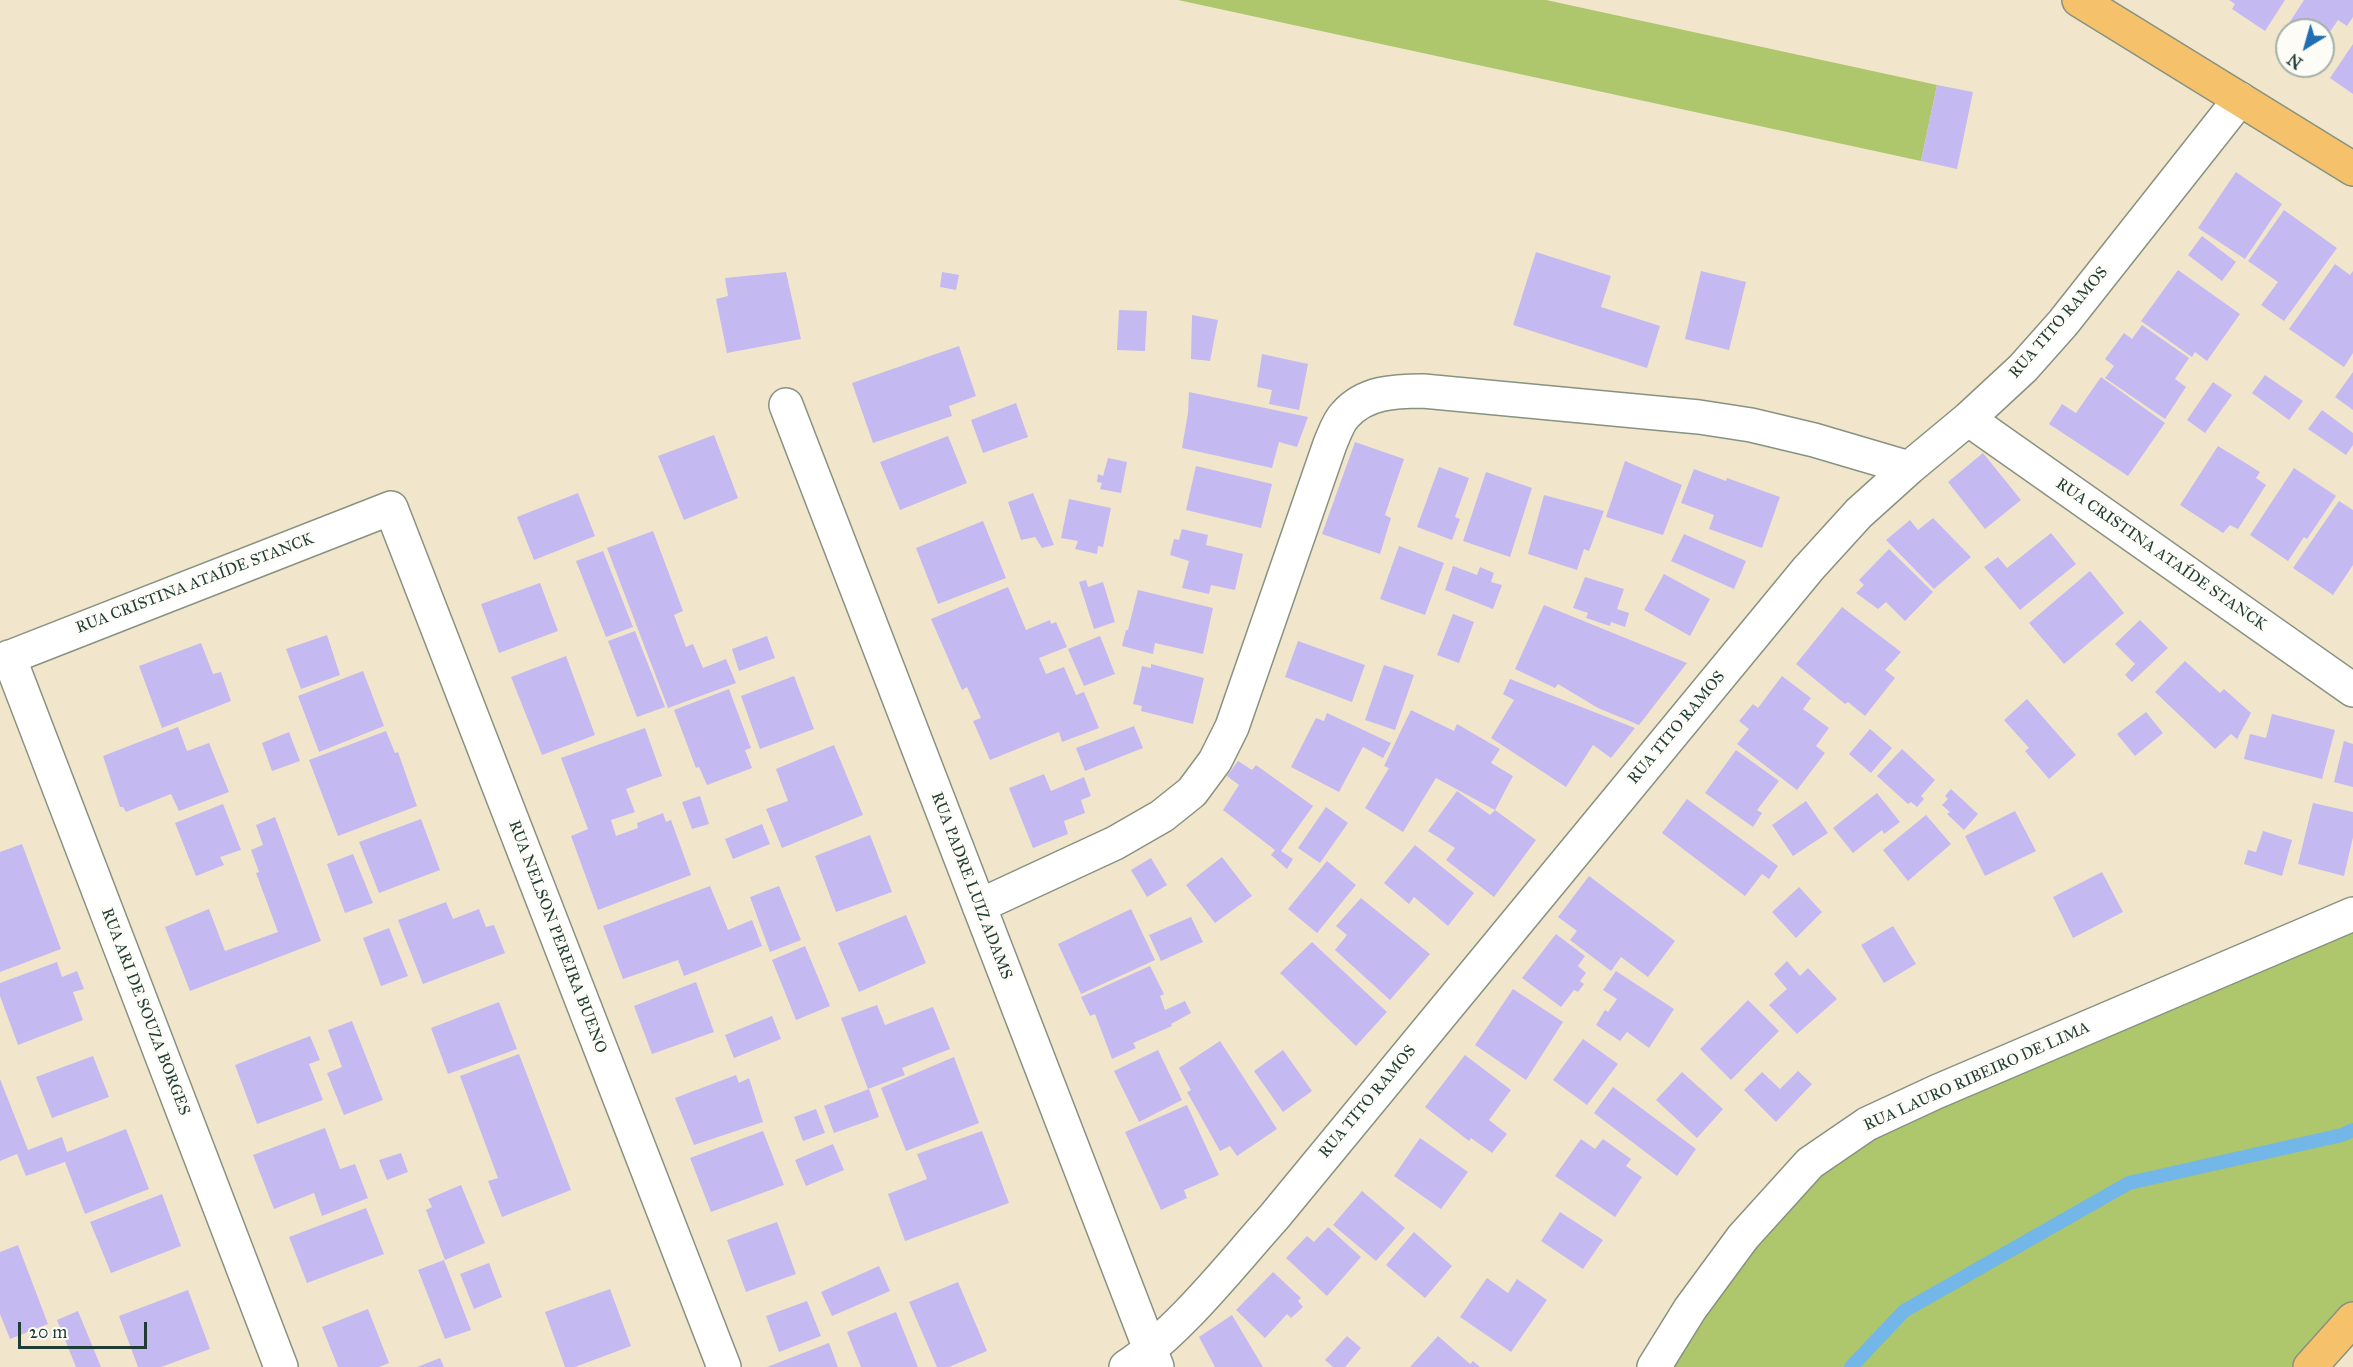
<!DOCTYPE html>
<html>
<head>
<meta charset="utf-8">
<style>
  body { margin:0 }
  #map { position:relative; width:2353px; height:1367px; overflow:hidden; background:#f1e6cb; font-family:"IM FELL Great Primer",serif }
  canvas { display:block }
  .north { position:absolute; left:2275px; top:18px; width:60px; height:60px; box-sizing:border-box; background:#fdfcf7; border:2px solid #a4b0a9; border-radius:50%; rotate:217deg; font-size:16px; font-weight:700; line-height:24px; text-align:center; color:#1f3d34 }
  .north::after { content:''; display:block; margin:auto; width:21px; height:27px; background:#1f6fb2; clip-path:polygon(50% 0,100% 100%,50% 72%,0 100%) }
  .scale { position:absolute; left:18px; top:1322px; width:129px; height:27px; box-sizing:border-box; border:3px solid #1f3d34; border-top:0; padding-left:8px; font-size:18px; line-height:21px; white-space:nowrap; color:#1f3d34; -webkit-text-stroke:4px #fdfcf7; paint-order:stroke }
</style>
</head>
<body>
<div id="map">
<canvas width="2353" height="1367"></canvas>
<div class="north">N</div>
<div class="scale">20 m</div>
</div>
<script>
const g = document.querySelector('canvas').getContext('2d');
g.lineJoin = 'round';
function fill(path, color) {
  g.fillStyle = color;
  g.fill(path, 'evenodd');
}
function stroke(path, color, width, dash) {
  g.strokeStyle = color;
  g.lineWidth = width;
  g.lineCap = dash ? 'butt' : 'round';
  g.setLineDash(dash || []);
  g.stroke(path);
}
function write(font, color, halo, rows, align = 'center') {
  g.font = font + ' "IM FELL Great Primer",serif';
  g.lineWidth = 6;
  g.setLineDash([]);
  g.textBaseline = 'middle';
  g.strokeStyle = halo;
  g.fillStyle = color;
  for (const [text, x, y, turn = 0] of rows) {
    g.save();
    g.translate(x, y);
    g.rotate((+turn || 0) * Math.PI / 180);
    g.textAlign = isNaN(turn) ? turn : align;
    if (halo) g.strokeText(text, 0, 0);
    g.fillText(text, 0, 0);
    g.restore();
  }
}
const green = new Path2D(`
  M1178,0H1546L1937,85L1921,161Z
  M2353,913V1319L2310,1367H1654L1810,1163Z`);
const stream = new Path2D(`
  M1851,1367L1904,1311L2129,1183L2342,1135L2353,1130`);
const building = new Path2D(`
  M2229,0H2285L2265,31L2232,9L2235,4Z
  M2304,0H2353V17L2347,26L2338,20L2323,42V30H2287V33L2284,31Z
  M2353,44V94L2330,78Z
  M1937,85L1973,92L1957,169L1921,161Z
  M2236,172L2282,204L2245,259L2198,228Z
  M2284,210L2337,248L2284,321L2261,305L2278,282L2248,261Z
  M2202,236L2236,262L2222,281L2188,255Z
  M1536,252L1611,276L1601,307L1660,326L1647,368L1513,325Z
  M2335,264L2350,275L2353,271V353L2344,367L2289,329Z
  M2178,270L2240,314L2207,361L2195,352L2192,357L2141,321Z
  M1701,271L1746,282L1729,350L1685,339Z
  M786,272L801,339L727,353L716,299L728,296L725,278Z
  M942,272L959,275L956,290L940,287Z
  M1119,310L1147,311L1145,351L1117,350Z
  M1192,315L1218,320L1210,361L1191,359Z
  M2142,325L2189,358L2175,379L2186,387L2165,419L2105,378L2114,366L2105,359L2124,333L2132,339Z
  M959,346L976,396L949,406L952,416L873,443L852,383Z
  M1262,354L1308,364L1299,410L1269,404L1272,390L1257,387Z
  M2353,372V410L2335,397Z
  M2265,375L2303,401L2289,420L2252,393Z
  M2101,377L2165,423L2128,476L2049,424L2062,404L2076,413Z
  M2213,382L2232,395L2205,433L2187,420Z
  M1189,392L1308,417L1297,447L1279,442L1272,468L1182,448L1188,413Z
  M1016,403L1028,437L983,453L971,420Z
  M2322,410L2353,433V445L2346,455L2308,429Z
  M714,435L738,498L684,520L658,456Z
  M948,436L967,483L900,510L880,462Z
  M1355,442L1404,459L1385,515L1391,518L1380,554L1322,534Z
  M2218,446L2260,472L2256,478L2266,485L2238,529L2230,525L2223,533L2180,505Z
  M1983,453L2021,500L1985,529L1948,482Z
  M1108,458L1127,462L1121,493L1100,489L1102,483L1097,482L1098,474L1103,476Z
  M1625,461L1682,485L1663,535L1606,517Z
  M1196,466L1272,484L1261,528L1186,510Z
  M1439,467L1469,478L1455,517L1460,519L1452,540L1417,527Z
  M2294,468L2336,496L2307,539L2304,537L2288,561L2250,535Z
  M1694,469L1726,481L1727,478L1780,497L1762,548L1709,529L1714,515L1681,503Z
  M1486,472L1532,488L1510,557L1463,541Z
  M578,493L595,536L534,560L517,517Z
  M1033,493L1054,545L1042,548L1035,537L1021,540L1008,502Z
  M1544,495L1604,511L1589,551L1584,549L1577,570L1528,554Z
  M1069,499L1111,508L1103,547L1098,546L1097,554L1075,549L1078,541L1061,538Z
  M2339,501L2353,510V565L2333,595L2293,568Z
  M1933,518L1971,557L1934,589L1886,540L1910,520L1918,530Z
  M983,521L1006,578L938,604L916,548Z
  M1182,529L1208,535L1206,545L1243,554L1235,590L1211,585L1209,594L1182,588L1189,561L1170,555L1174,539L1179,540Z
  M653,531L683,611L674,615L686,647L693,644L703,668L726,659L736,683L668,708L607,548Z
  M2051,533L2076,564L2020,610L1984,567L1998,557L2007,568Z
  M1684,534L1746,561L1734,589L1671,561Z
  M1399,546L1444,563L1425,615L1380,599Z
  M1889,549L1933,592L1905,621L1886,602L1878,609L1856,593L1864,585L1859,580Z
  M603,551L633,627L606,637L576,561Z
  M1453,566L1477,575L1480,567L1494,573L1491,582L1502,585L1493,609L1445,590Z
  M2090,571L2124,613L2064,664L2029,623Z
  M1664,574L1710,599L1690,636L1644,610Z
  M1585,577L1624,589L1617,609L1629,613L1625,627L1611,622L1610,626L1586,618L1588,613L1573,608Z
  M1086,580L1088,587L1103,582L1115,622L1094,629L1079,582Z
  M540,583L558,631L499,653L481,604Z
  M1008,587L1026,630L1050,620L1051,624L1056,622L1067,647L1039,658L1046,674L1064,667L1076,695L1084,692L1099,728L1062,742L1059,732L990,760L973,721L981,718L967,687L962,690L931,619Z
  M1138,590L1213,608L1203,654L1155,643L1153,654L1122,646L1126,630H1128Z
  M1544,605L1687,663L1639,725L1598,708L1558,684L1555,688L1515,669Z
  M1842,607L1901,652L1885,670L1895,678L1865,716L1848,702L1845,704L1796,664Z
  M1453,614L1474,622L1459,663L1437,655Z
  M2140,620L2168,648L2132,682L2125,675L2135,664L2115,644Z
  M635,631L665,707L637,717L608,641Z
  M327,635L340,675L301,689L286,649Z
  M767,636L775,658L739,671L732,649Z
  M1100,636L1115,674L1084,686L1068,649Z
  M1298,641L1365,665L1352,702L1285,677Z
  M201,643L213,674L221,672L231,701L162,728L139,666Z
  M566,656L595,735L542,755L511,677Z
  M2185,661L2220,693L2224,689L2251,713L2237,739L2231,734L2215,749L2155,692Z
  M1151,664L1204,678L1193,724L1141,711L1142,706L1133,704L1142,666L1151,668Z
  M1384,665L1414,675L1395,730L1365,720Z
  M363,671L384,726L319,752L298,696Z
  M794,676L814,729L760,749L741,696Z
  M1782,676L1811,698L1803,709L1829,728L1816,746L1825,753L1797,790L1737,744L1749,729L1739,721L1753,704L1758,708Z
  M1510,679L1635,728L1611,758L1593,745L1566,787L1491,738L1514,700L1503,694Z
  M729,689L751,748L745,750L752,768L707,785L699,767L696,768L674,710Z
  M2027,699L2076,755L2049,779L2025,751L2029,748L2004,720Z
  M1411,710L1454,731L1457,724L1500,749L1491,763L1513,776L1495,810L1436,778L1403,832L1365,808L1389,768L1384,766Z
  M2146,712L2163,733L2135,756L2117,734Z
  M1327,713L1391,743L1383,758L1363,747L1339,792L1291,767L1316,718L1324,721Z
  M2272,714L2335,730L2322,779L2244,759L2250,734L2266,738Z
  M1134,726L1143,748L1085,771L1076,748Z
  M178,727L187,751L209,743L229,792L179,811L171,794L126,812L123,807H120L103,756Z
  M645,728L662,776L626,789L635,812L611,820L616,836L638,828L637,823L663,813L666,822L671,820L691,875L598,910L571,836L588,829L561,758Z
  M1870,729L1892,748L1871,773L1849,754Z
  M386,731L395,753L398,752L417,806L338,836L309,760Z
  M289,732L300,761L272,771L262,743Z
  M2344,741L2353,744V787L2334,782Z
  M834,745L863,815L782,848L766,809L788,801L776,769Z
  M1902,749L1935,780L1921,796L1924,799L1917,807L1911,802L1908,804L1877,776Z
  M1736,750L1779,781L1757,810L1762,813L1753,827L1705,793Z
  M1238,761L1252,770L1256,765L1313,806L1281,851L1293,859L1287,869L1271,855L1275,850L1223,810L1239,785L1227,776Z
  M1044,774L1051,791L1084,777L1091,796L1081,800L1085,813L1064,821L1068,834L1033,848L1009,788Z
  M1951,789L1978,814L1964,830L1947,814L1950,812L1942,805L1948,799L1945,796Z
  M1457,791L1490,815L1495,810L1536,840L1494,897L1446,860L1455,848L1428,831Z
  M1877,793L1900,822L1884,834L1882,830L1853,853L1833,828Z
  M700,796L709,824L692,829L682,802Z
  M1687,799L1778,866L1769,879L1762,874L1745,896L1662,833Z
  M1806,801L1828,833L1793,856L1772,825Z
  M2313,803L2353,812V837L2344,876L2298,864Z
  M223,804L241,850L220,857L224,865L196,876L175,823Z
  M1326,807L1348,823L1320,863L1298,848Z
  M2015,811L2036,851L1985,876L1965,836Z
  M1926,815L1951,844L1908,881L1883,850Z
  M275,817L321,941L190,991L165,927L209,909L225,951L278,932L256,873L259,872L251,850L263,845L256,825Z
  M421,819L440,870L379,893L359,842Z
  M762,824L770,844L733,859L725,839Z
  M2263,831L2292,840L2282,876L2244,864L2248,850L2256,852Z
  M870,835L892,892L836,912L815,856Z
  M22,844L61,949L0,972V852Z
  M1415,845L1474,893L1448,926L1414,897L1409,904L1384,883Z
  M353,854L373,903L345,913L327,864Z
  M1222,857L1252,896L1215,923L1186,885Z
  M1151,858L1167,885L1147,897L1131,870Z
  M1327,861L1356,885L1317,933L1288,909Z
  M2102,872L2123,912L2073,938L2053,897Z
  M1589,876L1675,941L1648,977L1621,957L1611,971L1570,940L1577,931L1558,917Z
  M710,886L728,930L752,920L762,946L684,976L678,960L623,979L603,926Z
  M779,886L801,940L770,952L750,897Z
  M1799,887L1822,912L1796,938L1772,912Z
  M1361,898L1430,954L1390,1000L1335,950L1347,935L1336,926Z
  M446,902L453,919L479,909L486,927L494,925L505,953L423,984L398,920Z
  M1131,909L1155,960L1081,994L1058,944Z
  M906,915L926,963L859,992L838,943Z
  M1191,917L1203,942L1161,961L1149,935Z
  M1893,926L1916,964L1884,983L1861,945Z
  M389,928L408,976L381,986L363,938Z
  M1556,934L1585,956L1578,966L1586,973L1580,981L1584,984L1578,992L1574,990L1561,1007L1522,978Z
  M1312,942L1387,1012L1356,1046L1280,973Z
  M805,946L830,1006L796,1020L772,960Z
  M1787,961L1800,976L1808,968L1837,999L1797,1034L1769,1005L1787,989L1774,974Z
  M57,962L62,977L77,971L84,989L73,992L83,1020L18,1045L0,996V983Z
  M1150,966L1164,994L1160,996L1165,1010L1185,1001L1191,1013L1171,1024L1172,1026L1133,1043L1136,1048L1112,1059L1095,1014L1090,1016L1081,997Z
  M1616,971L1674,1009L1649,1048L1627,1032L1620,1041L1596,1025L1605,1010L1608,1012L1617,999L1603,990Z
  M696,982L714,1032L652,1054L634,1006Z
  M1513,989L1563,1022L1526,1080L1475,1045Z
  M1748,1000L1779,1031L1731,1080L1700,1049Z
  M499,1002L517,1049L448,1074L431,1028Z
  M877,1005L885,1025L933,1007L950,1049L902,1068L905,1075L868,1089L841,1018Z
  M772,1016L781,1039L734,1058L725,1035Z
  M352,1021L383,1100L344,1115L327,1073L342,1067L328,1030Z
  M310,1036L320,1060L309,1064L323,1100L257,1124L235,1065Z
  M1583,1039L1618,1064L1587,1105L1553,1080Z
  M1220,1041L1277,1129L1237,1156L1230,1146L1220,1151L1187,1092L1191,1090L1179,1068Z
  M1158,1050L1182,1100L1139,1122L1114,1071Z
  M1283,1050L1312,1091L1283,1112L1254,1071Z
  M519,1054L571,1190L502,1217L488,1181L498,1178L460,1076Z
  M1465,1055L1511,1090L1489,1120L1507,1134L1492,1153L1471,1138L1469,1141L1425,1107Z
  M93,1056L109,1097L52,1118L36,1077Z
  M954,1057L979,1123L906,1151L881,1088Z
  M1798,1071L1812,1084L1776,1122L1744,1090L1762,1072L1780,1089Z
  M1682,1072L1723,1109L1697,1138L1656,1100Z
  M736,1075L739,1083L749,1078L763,1122L694,1145L675,1098Z
  M0,1079L28,1150L62,1137L67,1152L126,1129L149,1189L85,1214L65,1162L26,1176L17,1154L0,1161Z
  M1613,1087L1696,1149L1677,1176L1594,1113Z
  M869,1089L879,1117L834,1133L824,1106Z
  M1187,1105L1219,1175L1184,1190L1187,1198L1161,1210L1125,1132Z
  M816,1109L825,1133L803,1141L794,1117Z
  M325,1128L340,1169L355,1164L368,1198L322,1216L314,1193L274,1209L253,1155Z
  M763,1131L784,1185L711,1212L690,1158Z
  M982,1131L1009,1203L905,1241L888,1194L927,1179L917,1154Z
  M1420,1138L1468,1172L1441,1209L1394,1176Z
  M1581,1139L1595,1149L1603,1139L1631,1159L1626,1166L1642,1177L1615,1217L1555,1176Z
  M833,1144L844,1170L806,1186L795,1160Z
  M401,1153L408,1172L387,1180L379,1160Z
  M461,1185L485,1243L445,1260L426,1210L432,1207L428,1199Z
  M1362,1191L1405,1228L1376,1261L1333,1225Z
  M162,1194L181,1246L111,1273L90,1222Z
  M366,1208L384,1254L307,1283L289,1237Z
  M1560,1212L1603,1240L1583,1269L1541,1241Z
  M777,1222L796,1274L746,1292L727,1240Z
  M1328,1227L1361,1257L1327,1296L1286,1258L1307,1236L1314,1242Z
  M1414,1232L1452,1266L1425,1298L1386,1265Z
  M18,1245L48,1324L10,1339L0,1314V1252Z
  M444,1260L471,1330L445,1339L418,1270Z
  M489,1263L502,1297L474,1309L460,1274Z
  M879,1266L890,1291L832,1316L821,1292Z
  M1273,1272L1301,1298L1298,1301L1303,1307L1291,1318L1287,1314L1265,1338L1236,1310Z
  M1487,1278L1508,1293L1517,1279L1547,1300L1511,1352L1460,1317Z
  M958,1282L987,1351L949,1367H937L909,1302Z
  M610,1289L631,1346L575,1367H565L545,1312Z
  M188,1290L210,1349L161,1367H138L119,1316Z
  M807,1301L821,1336L779,1352L766,1316Z
  M368,1309L389,1363L379,1367H338L322,1327Z
  M78,1311L101,1367H76L57,1320Z
  M896,1312L918,1367H861L847,1332Z
  M1232,1315L1263,1367H1215L1199,1337Z
  M1347,1336L1361,1348L1345,1367H1333L1325,1360Z
  M1438,1336L1470,1364L1473,1361L1480,1367H1410Z
  M829,1343L838,1367H767Z
  M440,1358L444,1367H417Z`);
const minor = new Path2D(`
  M786,405L1157,1367
  M1968,419L2353,690
  M9,657L281,1367
  M0,661L391,508L724,1367
  M979,906L1115,843L1162,816L1192,792L1215,761L1232,727L1330,444C1334,435 1338,422 1345,415C1365,392 1395,391 1423,391L1699,417L1751,425L1814,440L1909,468
  M1126,1367C1180,1331 1230,1266 1274,1217L1808,569L1859,513L1909,468L1968,419L2023,368L2063,323L2240,99
  M1654,1367L1690,1309L1743,1237L1810,1163L1867,1124L1936,1092L2353,914`);
const major = new Path2D(`
  M2079,0L2353,169
  M2310,1367L2353,1319`);
const streetNames = [
  ["RUA TITO RAMOS",2059,323,-49],
  ["RUA CRISTINA ATAÍDE STANCK",2161,555,35],
  ["RUA CRISTINA ATAÍDE STANCK",195,584,-21],
  ["RUA TITO RAMOS",1677,728,-50],
  ["RUA PADRE LUIZ ADAMS",971,886,69],
  ["RUA NELSON PEREIRA BUENO",557,937,69],
  ["RUA ARI DE SOUZA BORGES",145,1012,69],
  ["RUA LAURO RIBEIRO DE LIMA",1977,1077,-24],
  ["RUA TITO RAMOS",1368,1102,-50]
];
fill(green, '#aec66c');
stroke(stream, '#73b6e8', 14);
fill(building, '#c5b9f2');
stroke(minor, '#889280', 36);
stroke(major, '#889280', 36);
stroke(minor, '#fff', 33);
stroke(major, '#f5c16b', 33);
write('16px', '#1f3d34', '#fdfcf7', streetNames);
</script>
</body>
</html>
